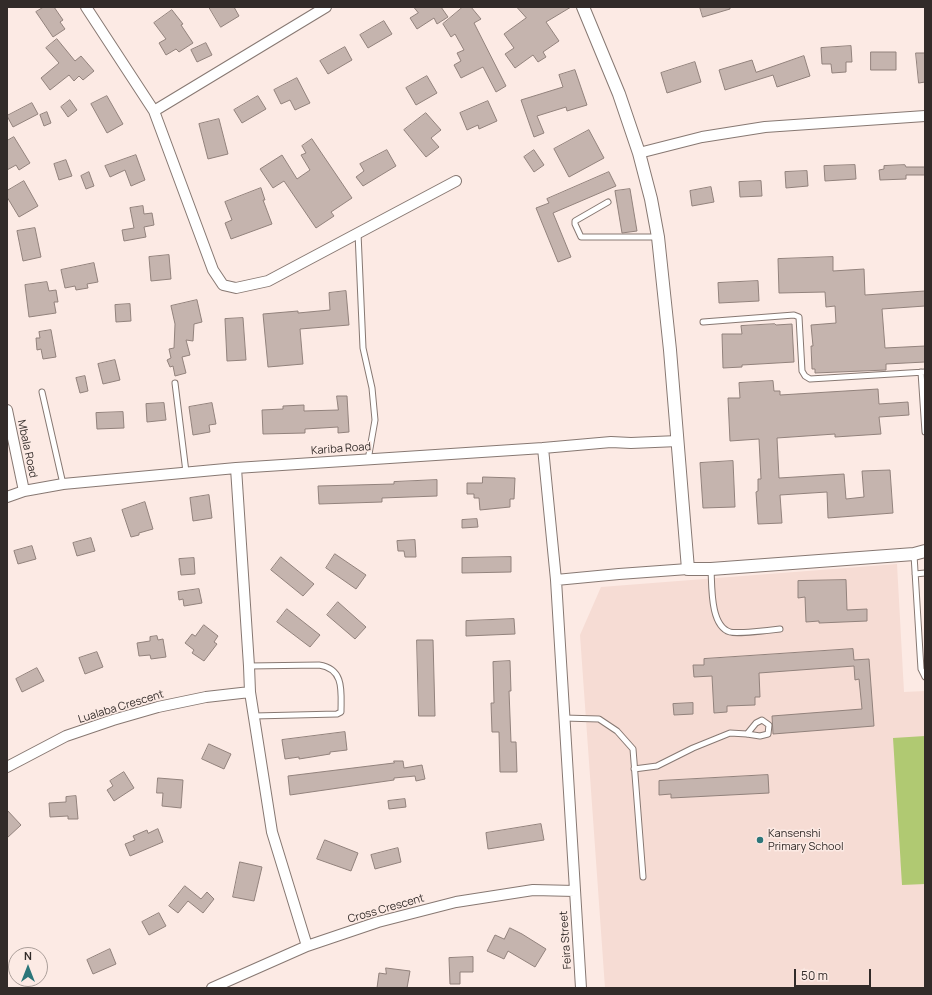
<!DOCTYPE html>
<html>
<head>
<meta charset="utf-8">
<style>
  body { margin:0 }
  #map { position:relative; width:932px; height:995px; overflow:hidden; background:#fceae4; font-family:Manrope,sans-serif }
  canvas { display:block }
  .frame { position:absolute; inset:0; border:8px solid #322b29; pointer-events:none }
  .north { position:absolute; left:8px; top:947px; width:40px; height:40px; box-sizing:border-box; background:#fceae4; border:1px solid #ab9e99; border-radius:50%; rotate:0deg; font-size:11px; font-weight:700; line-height:16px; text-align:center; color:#322b29 }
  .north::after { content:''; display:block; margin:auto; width:14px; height:18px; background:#2c767a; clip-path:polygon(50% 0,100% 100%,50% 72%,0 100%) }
  .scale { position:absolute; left:794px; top:969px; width:77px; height:18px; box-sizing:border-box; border:2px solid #322b29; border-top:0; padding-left:5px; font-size:12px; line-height:14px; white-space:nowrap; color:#322b29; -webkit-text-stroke:3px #fceae4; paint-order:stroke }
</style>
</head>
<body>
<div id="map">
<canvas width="932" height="995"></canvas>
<div class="frame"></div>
<div class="north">N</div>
<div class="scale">50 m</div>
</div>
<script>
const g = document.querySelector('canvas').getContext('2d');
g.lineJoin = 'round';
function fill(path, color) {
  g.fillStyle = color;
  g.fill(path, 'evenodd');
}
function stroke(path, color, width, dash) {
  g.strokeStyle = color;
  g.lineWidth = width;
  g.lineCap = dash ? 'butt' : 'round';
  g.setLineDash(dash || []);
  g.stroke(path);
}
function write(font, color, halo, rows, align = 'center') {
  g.font = font + ' Manrope,sans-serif';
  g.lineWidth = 3;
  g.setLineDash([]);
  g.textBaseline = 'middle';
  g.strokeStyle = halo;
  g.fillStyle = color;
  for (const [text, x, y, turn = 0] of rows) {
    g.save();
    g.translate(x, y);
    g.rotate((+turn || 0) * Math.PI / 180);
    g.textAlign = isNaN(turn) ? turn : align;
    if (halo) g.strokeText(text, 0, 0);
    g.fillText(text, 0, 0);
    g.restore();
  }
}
const built = new Path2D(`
  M897,564L904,692L925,691V988H605L580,635L601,587Z`);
const green = new Path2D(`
  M925,736V884L902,885L893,738Z`);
const building = new Path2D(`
  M44,7H54L63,20L60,22L65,29L53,37L36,12Z
  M209,7H234L239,16L221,27Z
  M414,7H441L448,17L437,24L434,18L417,29L410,18L418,13Z
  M463,7H471L481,19L474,23L506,86L496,92L483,67L461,78L454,65L461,61L457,53L464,50L455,34L451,37L443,24Z
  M517,7H571L546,22L559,41L543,52L546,57L538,62L533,55L515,68L505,54L514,48L504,34L526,18Z
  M700,7H730V9L703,17Z
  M172,10L183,24L181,25L193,43L179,52L176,49L166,55L159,43L166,39L154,23Z
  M384,21L392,34L368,48L360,35Z
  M57,39L75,61L81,56L94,71L83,80L79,76L74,81L69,75L50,90L41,78L59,63L46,48Z
  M206,43L212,55L197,62L191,50Z
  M851,46L852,62H846V72L832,73L831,64H822L821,48Z
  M345,47L352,60L328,74L320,61Z
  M871,52H896V70H871Z
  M916,53H925V82L919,83Z
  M804,56L810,76L777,87L773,75L725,90L719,70L752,60L756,72Z
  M695,62L701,82L667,93L661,73Z
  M575,70L587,105L567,111L566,107L537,116L544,133L534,137L521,100L563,87L559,75Z
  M427,76L437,93L416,105L406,88Z
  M297,78L310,103L295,110L290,100L281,104L274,90Z
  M107,96L123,124L107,133L91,104Z
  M258,96L266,109L242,123L234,110Z
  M70,100L77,110L68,117L61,107Z
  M488,101L497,121L479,129L478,125L467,130L460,113Z
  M32,103L38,114L13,127L7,116Z
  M47,112L51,123L44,126L40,115Z
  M426,113L441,130L431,138L439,147L426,157L404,130Z
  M219,119L228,154L208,159L199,124Z
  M589,130L604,158L569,177L554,149Z
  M14,137L30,163L19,170L16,165L7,170V141Z
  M312,139L352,198L331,212L334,216L316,228L284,181L273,188L260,169L282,155L297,179L310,170L301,155L306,153L302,146Z
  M387,150L396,166L363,186L356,177L364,171L360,164Z
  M534,150L544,165L534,172L524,157Z
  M136,155L145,180L131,186L125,170L110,177L105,166Z
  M66,160L72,176L59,180L54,164Z
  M855,165L856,179L825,181L824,166Z
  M905,165L906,167H925V175H906V179L880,180L879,170L884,169V166Z
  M807,171L808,186L786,188L785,172Z
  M89,172L94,186L86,189L81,176Z
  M609,172L616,186L553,213L571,257L558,262L536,208L549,203L547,199Z
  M24,181L38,206L19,217L7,197V191Z
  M761,181L762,196L740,197L739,182Z
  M711,187L714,202L692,206L690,191Z
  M261,188L265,200H263L272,224L231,239L225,223L232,220L225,202Z
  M630,189L637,231L622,233L615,191Z
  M143,206L144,214L152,213L154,225L144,227L146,237L124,241L122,230L134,228L130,208Z
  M35,228L41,257L23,261L17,231Z
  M169,255L171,279L151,281L149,257Z
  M833,257V271L864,269L865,295L925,291V306L882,309L885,348L925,346V362L886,364V370L815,373V369H812L811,346H813L811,325L836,323L835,306L826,307L825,292L779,293L778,259Z
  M94,263L98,282L87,284L88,288L76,290L75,286L65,288L61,270Z
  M758,281L759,301L719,303L718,283Z
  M47,282L49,291L56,290L58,302H54L56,313L29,317L25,285Z
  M346,291L349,325L300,329L303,364L268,367L263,314L298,311V313L330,310L329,293Z
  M197,300L202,322L194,324L193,341L186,340L190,355L182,357L186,373L175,376L173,366L170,367L167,360L171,358L169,349L174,348L175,324L171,306Z
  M130,304L131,321L116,322L115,305Z
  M243,318L246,360L227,361L225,319Z
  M775,324L776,325L792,324L794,362L742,365V367L723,368L722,334H742L741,326Z
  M51,330L56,357L43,359L41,349L37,350L36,338H40L39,332Z
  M115,360L120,380L103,384L98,364Z
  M85,376L88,391L80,393L76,378Z
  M773,381L774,391H780V395L878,389L879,404L908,402L909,415L879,417L881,434L835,437V434L777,438L779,478L844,474L846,499L864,497L862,471L890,470L893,513L828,518L827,492L780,495L782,523L758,524L756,492L758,491V479H761L759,439L730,441L728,398H740L739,383Z
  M337,396H347L349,432L338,433V427L305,429V433L263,434L262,410L283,409V406L304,405V411L338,410Z
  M164,403L166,420L147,422L146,404Z
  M212,403L216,424L209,425L210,432L193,435L189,407Z
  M123,412L124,428L97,429L96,413Z
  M733,461L735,507L703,508L700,463Z
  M483,477L515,478L514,499H510V507L480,510L479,498H474V494H467V483H482Z
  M437,480V496L382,498V502L319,504L318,486L394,484V482Z
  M209,495L212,518L193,521L190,498Z
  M145,502L153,529L139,533V535L131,537L122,510Z
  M477,519L478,527L462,528V520Z
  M91,538L95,551L77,556L73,543Z
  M415,540L416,557H405L404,551H398L397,541Z
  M32,546L36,559L18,564L14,551Z
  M335,554L366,575L356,589L326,568Z
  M281,557L314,584L303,596L271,570Z
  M511,557V572L462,573V558Z
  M194,558L195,574L181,575L179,559Z
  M846,580L847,610L867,609V621L819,623V621L806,622L805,597L798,598V581Z
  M199,589L202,603L184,606L183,599L179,600L178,592Z
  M338,602L366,627L355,639L327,615Z
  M287,609L320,635L310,647L277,622Z
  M514,619L515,634L466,636V621Z
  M204,625L218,636L214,642L217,644L204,661L192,653L194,650L185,643L192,634L195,636Z
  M157,636L158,640L163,639L166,657L151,659L150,655L139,656L137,643L150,641V637Z
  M417,640H433L435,716H419Z
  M853,649L854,660L869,659L874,726L773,734L772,716L862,709L859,679L855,680L854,666L759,673L760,697H755V705L727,706V712L714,713L712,676L694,677L693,665H704V659Z
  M97,652L103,667L85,674L79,658Z
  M510,661L511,691H509L511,742H516L517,772H500L499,732H492L491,703H494L493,662Z
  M37,668L44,681L22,692L16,679Z
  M693,703V714L674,715L673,704Z
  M345,732L347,750L330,752V754L299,759V757L285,759L282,740Z
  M209,744L231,754L224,769L202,759Z
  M394,761H403L404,768L422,765L425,779L416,781L415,776L394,778V780L290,795L288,776L394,763Z
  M124,772L134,788L114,801L107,790L113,786L110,781Z
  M768,775L769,793L671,798V794L659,795V781Z
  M158,778L183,780L181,808L162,806L163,793H157Z
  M76,796L78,819H68V816L50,817L49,803L66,802V797Z
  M405,799L406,807L389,809L388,801Z
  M7,810L21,825L7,838Z
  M541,824L544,840L488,849L486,833Z
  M158,829L163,842L130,856L125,844L135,840L133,836L147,830L148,833Z
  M325,840L358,853L351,871L317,859Z
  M398,848L401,862L375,869L371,855Z
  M240,862L262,867L254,901L233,897Z
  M185,886L201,899L207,892L214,899L203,913L188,901L178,913L169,906Z
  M159,913L166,926L149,935L142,922Z
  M510,928L522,934L546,949L535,967L508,951L504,959L487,951L495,935L504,939Z
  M110,949L116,964L93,974L87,960Z
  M473,957V972H460V984H450L449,958Z
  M386,968L410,971L407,988H377L379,973L386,974Z`);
const service = new Path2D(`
  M608,202L575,221V224L581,237H658
  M358,233L363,348L372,388L375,420L368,460
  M703,322L794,315L799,317L802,371L805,376L810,379L925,372
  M921,372L925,432
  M175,383L186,472
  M42,392L63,484
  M914,555L920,653L921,669L925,677
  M711,569C712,586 710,626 730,632C736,634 772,630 780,629
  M915,574L925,573
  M249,666L319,665C345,669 341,692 341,712L337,714L254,716
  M564,718L599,719L617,731L633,749L643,877
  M634,769L657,766L693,748L730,733L747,734L760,736L768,734L769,725L762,720L756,723L747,734`);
const minor = new Path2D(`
  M86,7L154,111L213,270L223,285L236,288L268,281L456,181
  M154,111L326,7
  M639,153L702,137L765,127L925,116
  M7,410L24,491
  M543,448L556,580L581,988
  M236,468L249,666L250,692L272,832L307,946
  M7,497L24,491L63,484L236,468L543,448L611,442L631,443L678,441
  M556,580L619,574L688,569
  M7,767L66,736L113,720L158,707L206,697L250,692
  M212,988L307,946L378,922L456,902L533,890L575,891`);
const tertiary = new Path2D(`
  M583,7L619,94L639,153L651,199L658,237L670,350L688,569H711L914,554L925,551`);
const markers = [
  [760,840,4,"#2c767a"]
];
const streetNames = [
  ["Mbala Road",27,449,78],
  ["Kariba Road",341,449,-4],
  ["Lualaba Crescent",121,707,-17],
  ["Cross Crescent",386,909,-16],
  ["Feira Street",566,940,-94]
];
const poiNames = [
  ["Kansenshi",768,834],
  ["Primary School",768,847]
];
fill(built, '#f6dcd4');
fill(green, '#b0c972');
fill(building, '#c5b4ae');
stroke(building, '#92827c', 1);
stroke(service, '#877872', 7);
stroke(minor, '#877872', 12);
stroke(tertiary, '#877872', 14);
stroke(service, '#fff', 5);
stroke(minor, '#fff', 10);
stroke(tertiary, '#fff', 12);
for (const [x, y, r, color] of markers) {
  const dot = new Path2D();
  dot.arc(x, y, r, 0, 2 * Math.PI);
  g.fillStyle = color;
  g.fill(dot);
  stroke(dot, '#fceae4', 1.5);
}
write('11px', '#322b29', '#fceae4', streetNames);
write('11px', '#322b29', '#fceae4', poiNames, 'left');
</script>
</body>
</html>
